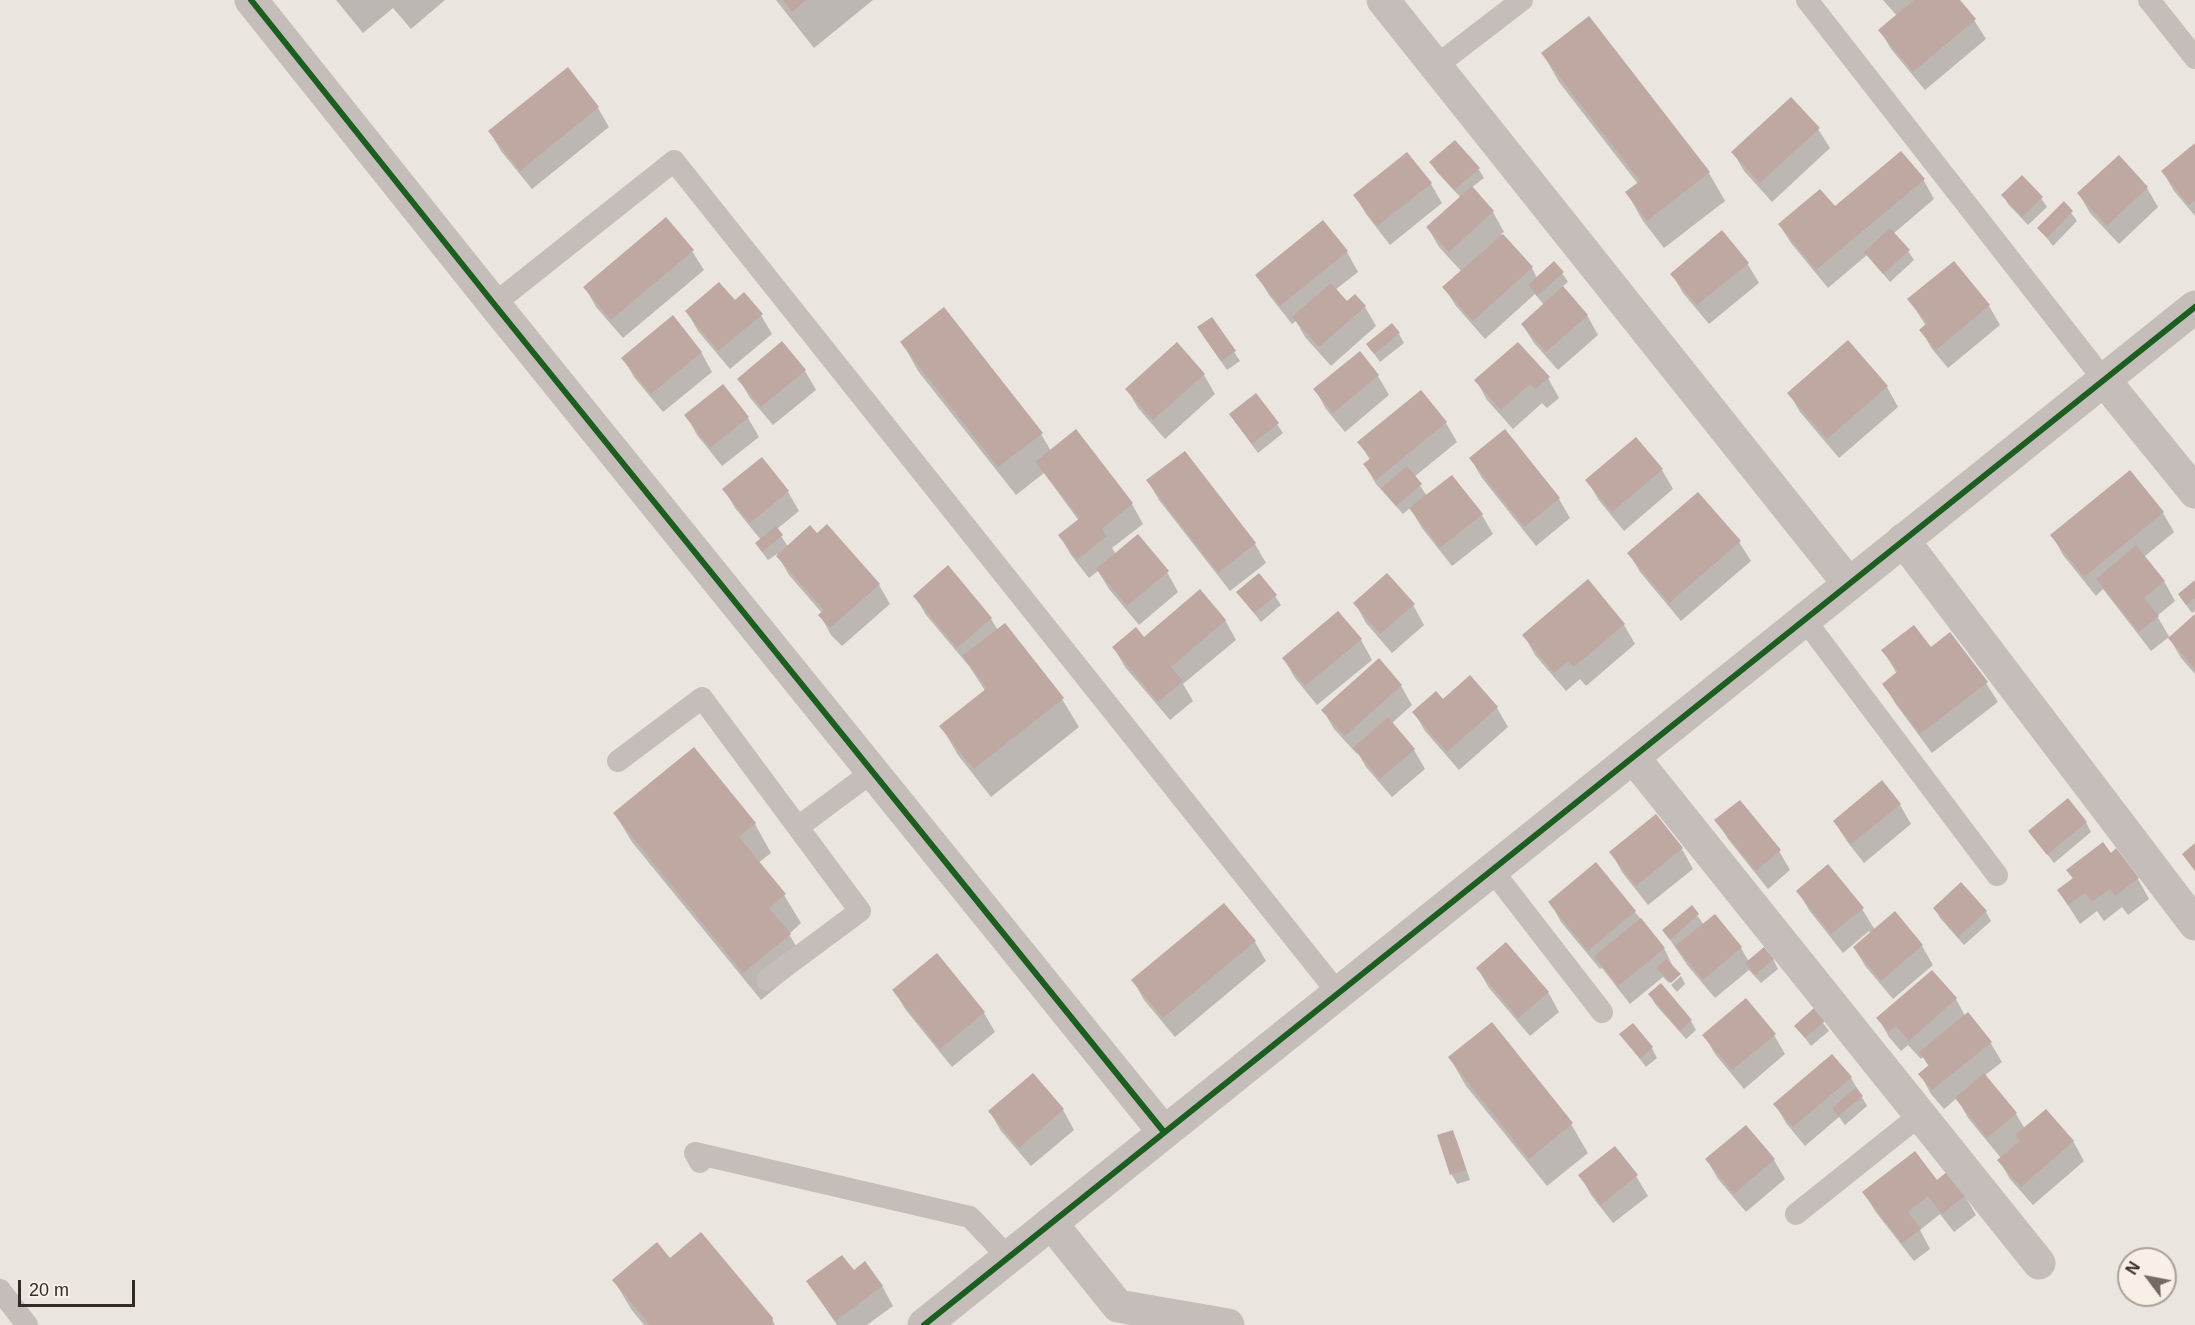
<!DOCTYPE html>
<html>
<head>
<meta charset="utf-8">
<style>
  body { margin:0 }
  #map { position:relative; width:2195px; height:1325px; overflow:hidden; background:#ebe5df; font-family:Helvetica,sans-serif }
  canvas { display:block }
  .north { position:absolute; left:2117px; top:1247px; width:60px; height:60px; box-sizing:border-box; background:#f8efe6; border:2px solid #aaa09a; border-radius:50%; rotate:302deg; font-size:16px; font-weight:700; line-height:24px; text-align:center; color:#342a27 }
  .north::after { content:''; display:block; margin:auto; width:21px; height:27px; background:#746b67; clip-path:polygon(50% 0,100% 100%,50% 72%,0 100%) }
  .scale { position:absolute; left:18px; top:1280px; width:117px; height:27px; box-sizing:border-box; border:3px solid #342a27; border-top:0; padding-left:8px; font-size:18px; line-height:21px; white-space:nowrap; color:#342a27; -webkit-text-stroke:4px #f8efe6; paint-order:stroke }
</style>
</head>
<body>
<div id="map">
<canvas width="2195" height="1325"></canvas>
<div class="north">N</div>
<div class="scale">20 m</div>
</div>
<script>
const g = document.querySelector('canvas').getContext('2d');
g.lineJoin = 'round';
function fill(path, color) {
  g.fillStyle = color;
  g.fill(path, 'evenodd');
}
function stroke(path, color, width, dash) {
  g.strokeStyle = color;
  g.lineWidth = width;
  g.lineCap = dash ? 'butt' : 'round';
  g.setLineDash(dash || []);
  g.stroke(path);
}
const shadow = new Path2D(`
  M336,0H445L411,29L393,8L363,33Z
  M776,0H873L814,48Z
  M1883,0H1958L1974,20L1986,39L1925,90L1891,49L1880,30L1897,16Z
  M1543,54L1709,173L1725,201L1664,248L1643,221L1627,193L1638,184L1559,82Z
  M567,70L598,108L609,127L532,189L501,151L490,132Z
  M1818,129L1830,148L1772,202L1744,171L1733,152Z
  M2195,145V216L2174,191L2163,172Z
  M2119,157L2147,188L2158,207L2119,244L2090,213L2079,194Z
  M1431,162L1478,168L1484,178L1471,188L1493,212L1504,232L1501,234L1532,268L1537,278L1562,273L1568,282L1562,287L1587,315L1598,335L1558,370L1534,343L1522,324L1544,305L1535,294L1485,339L1456,306L1444,287L1462,272L1439,247L1428,228L1461,198L1436,171Z
  M1923,179L1934,199L1893,234L1908,251L1914,260L1890,282L1867,255L1828,288L1791,243L1779,224Z
  M1431,184L1442,203L1390,245L1366,214L1355,195Z
  M2003,195L2041,198L2047,207L2028,225L2008,204Z
  M2064,203L2077,221L2053,246L2039,228Z
  M1323,223L1347,252L1358,272L1335,290L1347,304L1365,307L1376,326L1331,366L1305,337L1296,321L1292,324L1269,295L1257,275Z
  M692,251L704,270L623,338L596,307L585,287Z
  M1747,263L1759,283L1709,324L1683,293L1672,274Z
  M1954,263L1989,306L2000,325L1948,368L1932,349L1921,330L1926,326L1909,299Z
  M734,302L761,315L772,334L730,369L698,331L687,312Z
  M1399,334L1404,343L1380,362L1368,345Z
  M1204,337L1234,352L1240,361L1227,370Z
  M902,342L1041,434L1051,451L1076,432L1132,504L1143,524L1112,548L1116,554L1167,572L1178,592L1139,625L1109,589L1098,571L1089,578L1071,555L1060,536L1079,521L1044,473L1016,495L918,371Z
  M1848,342L1887,387L1898,407L1839,458L1800,412L1789,393Z
  M1518,344L1548,378L1559,398L1547,408L1542,403L1513,429L1487,400L1476,380Z
  M701,352L712,372L663,412L634,377L623,358Z
  M1360,353L1378,376L1389,395L1345,432L1326,409L1315,389Z
  M805,371L816,390L773,425L750,398L739,379Z
  M1204,375L1215,394L1165,439L1138,408L1127,389Z
  M723,386L748,418L759,437L722,466L697,435L686,415Z
  M1230,415L1277,424L1283,433L1258,453Z
  M1446,423L1457,442L1414,477L1427,496L1452,477L1482,515L1493,534L1452,566L1422,528L1410,508L1403,514L1376,484L1365,465L1370,460L1359,442Z
  M1505,431L1559,499L1570,518L1536,546L1482,478L1471,459Z
  M1184,453L1255,544L1266,563L1230,591L1159,500L1148,481Z
  M1662,470L1673,489L1624,531L1598,499L1587,480Z
  M2130,472L2163,513L2174,532L2144,557L2164,581L2175,601L2157,616L2170,638L2195,616V674L2181,658L2169,637L2151,651L2103,589L2096,596L2063,555L2052,535Z
  M724,489L788,492L799,511L777,529L788,547L817,536L827,526L879,585L890,604L842,646L831,635L820,615L822,613L789,575L777,554L768,560L762,552L756,543L761,540L735,508Z
  M1739,542L1751,561L1681,621L1640,572L1629,553Z
  M948,567L991,619L998,630L1062,699L1079,727L991,797L958,755L941,726L986,692L969,666L926,615L915,596Z
  M1588,581L1624,625L1635,644L1586,686L1580,679L1566,691L1535,655L1524,635Z
  M2195,582V611L2192,613L2179,595Z
  M1238,593L1275,596L1281,605L1261,622Z
  M1355,603L1413,605L1424,625L1392,653L1366,623Z
  M1338,613L1361,640L1372,660L1317,705L1295,678L1284,659Z
  M1225,620L1236,640L1183,684L1193,701L1170,720L1125,667L1114,648Z
  M1930,649L1986,683L1998,702L1932,753L1895,703L1884,684L1897,674L1883,650Z
  M1379,660L1401,686L1412,705L1392,723L1414,750L1425,769L1392,797L1366,767L1358,753L1357,754L1334,729L1323,710Z
  M1470,677L1497,708L1508,727L1459,770L1425,731L1414,712L1443,701Z
  M694,749L755,824L771,853L758,863L784,895L801,923L789,934L806,963L761,1000L632,842L615,814Z
  M1900,805L1911,824L1864,863L1846,840L1834,821Z
  M1655,816L1682,849L1693,869L1648,905L1622,872L1611,852Z
  M1716,820L1779,851L1790,870L1768,889L1728,839Z
  M2086,822L2091,832L2054,863L2030,832Z
  M2116,850L2138,879L2149,899L2128,915L2122,907L2104,921L2097,911L2080,924L2059,891L2073,879L2068,870L2110,855Z
  M1798,891L1862,909L1875,930L1895,913L1922,946L1933,965L1893,999L1866,967L1854,948L1871,933L1869,931L1843,953L1809,910Z
  M1550,902L1635,912L1664,948L1674,969L1679,974L1669,983L1663,977L1630,1004L1602,968L1600,969L1561,922Z
  M1224,905L1255,942L1266,961L1175,1037L1144,1000L1133,980Z
  M1691,907L1704,925L1715,916L1741,948L1749,962L1773,959L1778,969L1761,983L1749,970L1715,998L1688,966L1664,931Z
  M1935,908L1986,912L1991,921L1964,945L1940,918Z
  M1478,969L1548,992L1559,1012L1530,1036L1489,988Z
  M1932,972L1956,999L1965,1016L1990,1042L2002,1062L1984,1076L2016,1114L2025,1129L2073,1141L2084,1161L2033,1205L2010,1179L1999,1160L2001,1158L1968,1118L1957,1098L1944,1109L1931,1094L1920,1074L1929,1067L1923,1057L1921,1059L1908,1045L1901,1051L1889,1037L1878,1018Z
  M1681,976L1685,984L1677,992L1671,985Z
  M894,990L984,1013L995,1032L952,1067L905,1009Z
  M1650,994L1691,1021L1696,1030L1686,1039L1655,1004Z
  M1814,1010L1829,1031L1811,1046L1796,1026Z
  M1621,1034L1652,1048L1657,1058L1646,1067Z
  M1704,1035H1774L1785,1054L1744,1089L1715,1054Z
  M1832,1056L1851,1078L1867,1106L1845,1125L1839,1117L1805,1146L1786,1123L1775,1104Z
  M1450,1058L1571,1124L1588,1153L1547,1186L1466,1086Z
  M1033,1075L1063,1110L1074,1130L1031,1166L1001,1131L990,1112Z
  M1746,1127L1774,1160L1785,1179L1746,1212L1718,1179L1707,1160Z
  M1452,1132L1457,1141L1470,1180L1457,1184L1452,1175L1439,1136Z
  M1580,1175L1636,1176L1648,1196L1613,1223L1591,1195Z
  M1937,1182L1965,1196L1976,1215L1954,1232L1940,1214L1920,1230L1930,1249L1914,1261L1875,1211L1864,1192Z
  M670,1260L772,1319L775,1325H644L631,1309L614,1280Z
  M853,1273L882,1286L893,1306L867,1325H837L808,1282Z`);
const building = new Path2D(`
  M783,0H806L792,12Z
  M1914,0H1960L1976,19L1913,72L1878,30Z
  M1589,16L1710,172L1647,221L1625,192L1640,181L1541,53Z
  M568,67L599,107L520,171L488,131Z
  M1791,97L1820,128L1760,183L1731,152Z
  M1455,140L1480,168L1454,190L1429,162Z
  M2195,143V200L2189,205L2161,171Z
  M1901,151L1925,179L1816,270L1778,224L1820,189L1835,206Z
  M1407,152L1432,183L1377,226L1353,195Z
  M2119,155L2148,187L2107,226L2077,193Z
  M2022,175L2043,197L2022,217L2001,195Z
  M1472,186L1494,211L1449,252L1426,227Z
  M2064,201L2073,211L2047,238L2037,228Z
  M666,217L694,250L611,320L583,287Z
  M1323,220L1348,251L1280,306L1255,275Z
  M1890,228L1910,250L1883,274L1864,252Z
  M1722,230L1749,263L1697,305L1670,274Z
  M1503,234L1533,267L1473,321L1442,287Z
  M1554,261L1564,272L1537,296L1528,285Z
  M1954,261L1990,305L1936,350L1919,330L1927,323L1907,299Z
  M719,282L735,300L744,292L763,314L718,351L685,311Z
  M1331,283L1347,301L1355,294L1366,306L1319,347L1292,317Z
  M1563,286L1588,315L1546,352L1521,324Z
  M944,307L1043,433L998,467L900,342Z
  M673,315L702,352L651,394L621,358Z
  M1212,317L1236,351L1221,361L1197,327Z
  M1392,323L1400,333L1374,354L1366,344Z
  M1848,340L1888,386L1827,439L1787,393Z
  M782,341L806,370L761,407L737,379Z
  M1177,342L1205,374L1153,420L1125,389Z
  M1518,342L1550,377L1535,389L1530,384L1501,410L1474,380Z
  M1360,351L1379,375L1333,413L1313,389Z
  M723,384L749,417L710,448L684,415Z
  M1421,390L1447,422L1376,480L1363,464L1371,458L1357,442Z
  M1256,393L1279,423L1252,444L1229,414Z
  M1076,429L1133,503L1102,529L1107,536L1077,560L1058,535L1080,518L1035,462Z
  M1505,429L1560,498L1524,527L1469,458Z
  M1636,437L1663,469L1612,512L1585,480Z
  M1185,451L1256,543L1218,573L1146,480Z
  M762,457L789,491L750,523L722,489Z
  M1407,466L1422,484L1396,506L1381,488Z
  M2130,470L2164,512L2084,577L2050,535Z
  M1452,475L1483,514L1440,548L1409,508Z
  M1698,492L1741,541L1669,603L1627,553Z
  M827,524L880,584L830,628L818,615L824,610L776,556L810,525L817,533Z
  M776,526L783,535L762,552L755,543Z
  M1138,534L1169,571L1127,606L1096,569Z
  M2136,545L2165,581L2144,598L2159,616L2139,632L2096,579Z
  M948,565L992,618L957,648L913,596Z
  M1259,573L1277,595L1254,613L1236,592Z
  M1387,573L1415,604L1380,634L1353,603Z
  M1588,579L1625,624L1574,667L1568,661L1554,673L1522,635Z
  M2195,580V598L2186,605L2178,594Z
  M1200,589L1226,620L1171,667L1183,681L1158,702L1112,647L1136,627L1144,637Z
  M1338,611L1362,639L1305,686L1282,658Z
  M2195,614V669L2168,638Z
  M1005,623L1064,698L974,769L939,726L987,688L962,656Z
  M1914,625L1931,647L1950,632L1988,682L1920,734L1882,684L1898,671L1881,650Z
  M1379,658L1402,685L1345,736L1321,710Z
  M1470,675L1498,707L1447,752L1412,712L1436,691L1443,699Z
  M1388,717L1415,749L1380,779L1353,748Z
  M694,747L756,823L739,837L786,894L769,908L791,934L743,973L613,813Z
  M1882,780L1901,804L1851,844L1833,821Z
  M2068,798L2087,822L2047,855L2028,831Z
  M1740,800L1781,850L1756,871L1714,820Z
  M1656,814L1683,848L1636,886L1609,852Z
  M2103,842L2111,853L2116,848L2139,878L2115,896L2110,889L2092,902L2085,893L2068,905L2057,890L2073,878L2066,870Z
  M2195,843V871L2182,854Z
  M1596,862L1636,911L1588,951L1548,902Z
  M1828,864L1864,908L1831,934L1796,891Z
  M1961,882L1987,911L1958,937L1933,908Z
  M1224,903L1256,941L1163,1018L1131,980Z
  M1692,905L1699,914L1670,940L1662,930Z
  M1895,911L1923,945L1881,981L1853,947Z
  M1715,914L1742,947L1703,980L1675,946Z
  M1641,918L1665,948L1618,986L1594,956Z
  M1506,942L1549,992L1518,1018L1476,968Z
  M1764,947L1774,959L1755,975L1745,963Z
  M937,953L985,1012L940,1049L892,990Z
  M1666,959L1681,974L1671,983L1656,968Z
  M1932,970L1957,998L1909,1041L1896,1026L1889,1032L1876,1018Z
  M1661,983L1692,1020L1680,1031L1648,994Z
  M1746,998L1776,1034L1732,1070L1702,1035Z
  M1814,1008L1825,1021L1805,1038L1794,1026Z
  M1968,1012L1992,1042L1932,1090L1918,1074L1929,1065L1919,1052Z
  M1492,1022L1573,1123L1529,1159L1448,1057Z
  M1633,1023L1653,1047L1640,1059L1619,1034Z
  M1832,1054L1852,1077L1793,1127L1773,1104Z
  M1033,1073L1064,1109L1019,1148L988,1111Z
  M1984,1073L2017,1113L1987,1138L1955,1098Z
  M1856,1087L1863,1096L1838,1116L1832,1108Z
  M2046,1109L2074,1141L2021,1187L1997,1160L2020,1141L2015,1135Z
  M1746,1125L1775,1159L1734,1194L1705,1159Z
  M1453,1130L1466,1170L1450,1175L1437,1135Z
  M1615,1146L1638,1175L1601,1205L1578,1175Z
  M1915,1151L1937,1180L1948,1171L1966,1195L1942,1214L1928,1196L1908,1212L1921,1229L1902,1243L1862,1192Z
  M701,1232L773,1318L772,1325H650L612,1280L657,1242L670,1258Z
  M842,1255L854,1270L865,1261L883,1286L835,1321L806,1281Z`);
const service = new Path2D(`
  M1807,0L2104,380
  M2149,0L2195,58
  M1436,66L1522,0
  M494,304L674,161L1338,993
  M1805,620L1997,875
  M618,761L702,698L860,911L767,980
  M798,827L872,772
  M1492,870L1602,1012
  M700,1162L695,1153L970,1217L1008,1257
  M1796,1214L1920,1115
  M0,1290L27,1325`);
const minor = new Path2D(`
  M1383,0L1849,584
  M2104,380L2195,492
  M1903,540L2195,924
  M1633,757L2039,1263
  M1051,1223L1118,1306L1228,1325`);
const tertiary = new Path2D(`
  M251,0L494,304L1164,1132
  M924,1325L2195,307`);
const cycleway = new Path2D(`
  M251,0L494,304L1164,1132
  M924,1325L2195,307`);
fill(shadow, '#0003');
fill(building, '#bea8a1');
stroke(service, '#c4bdb9', 22);
stroke(minor, '#c4bdb9', 33);
stroke(tertiary, '#c4bdb9', 33);
stroke(cycleway, '#1b5e20', 6);
</script>
</body>
</html>
